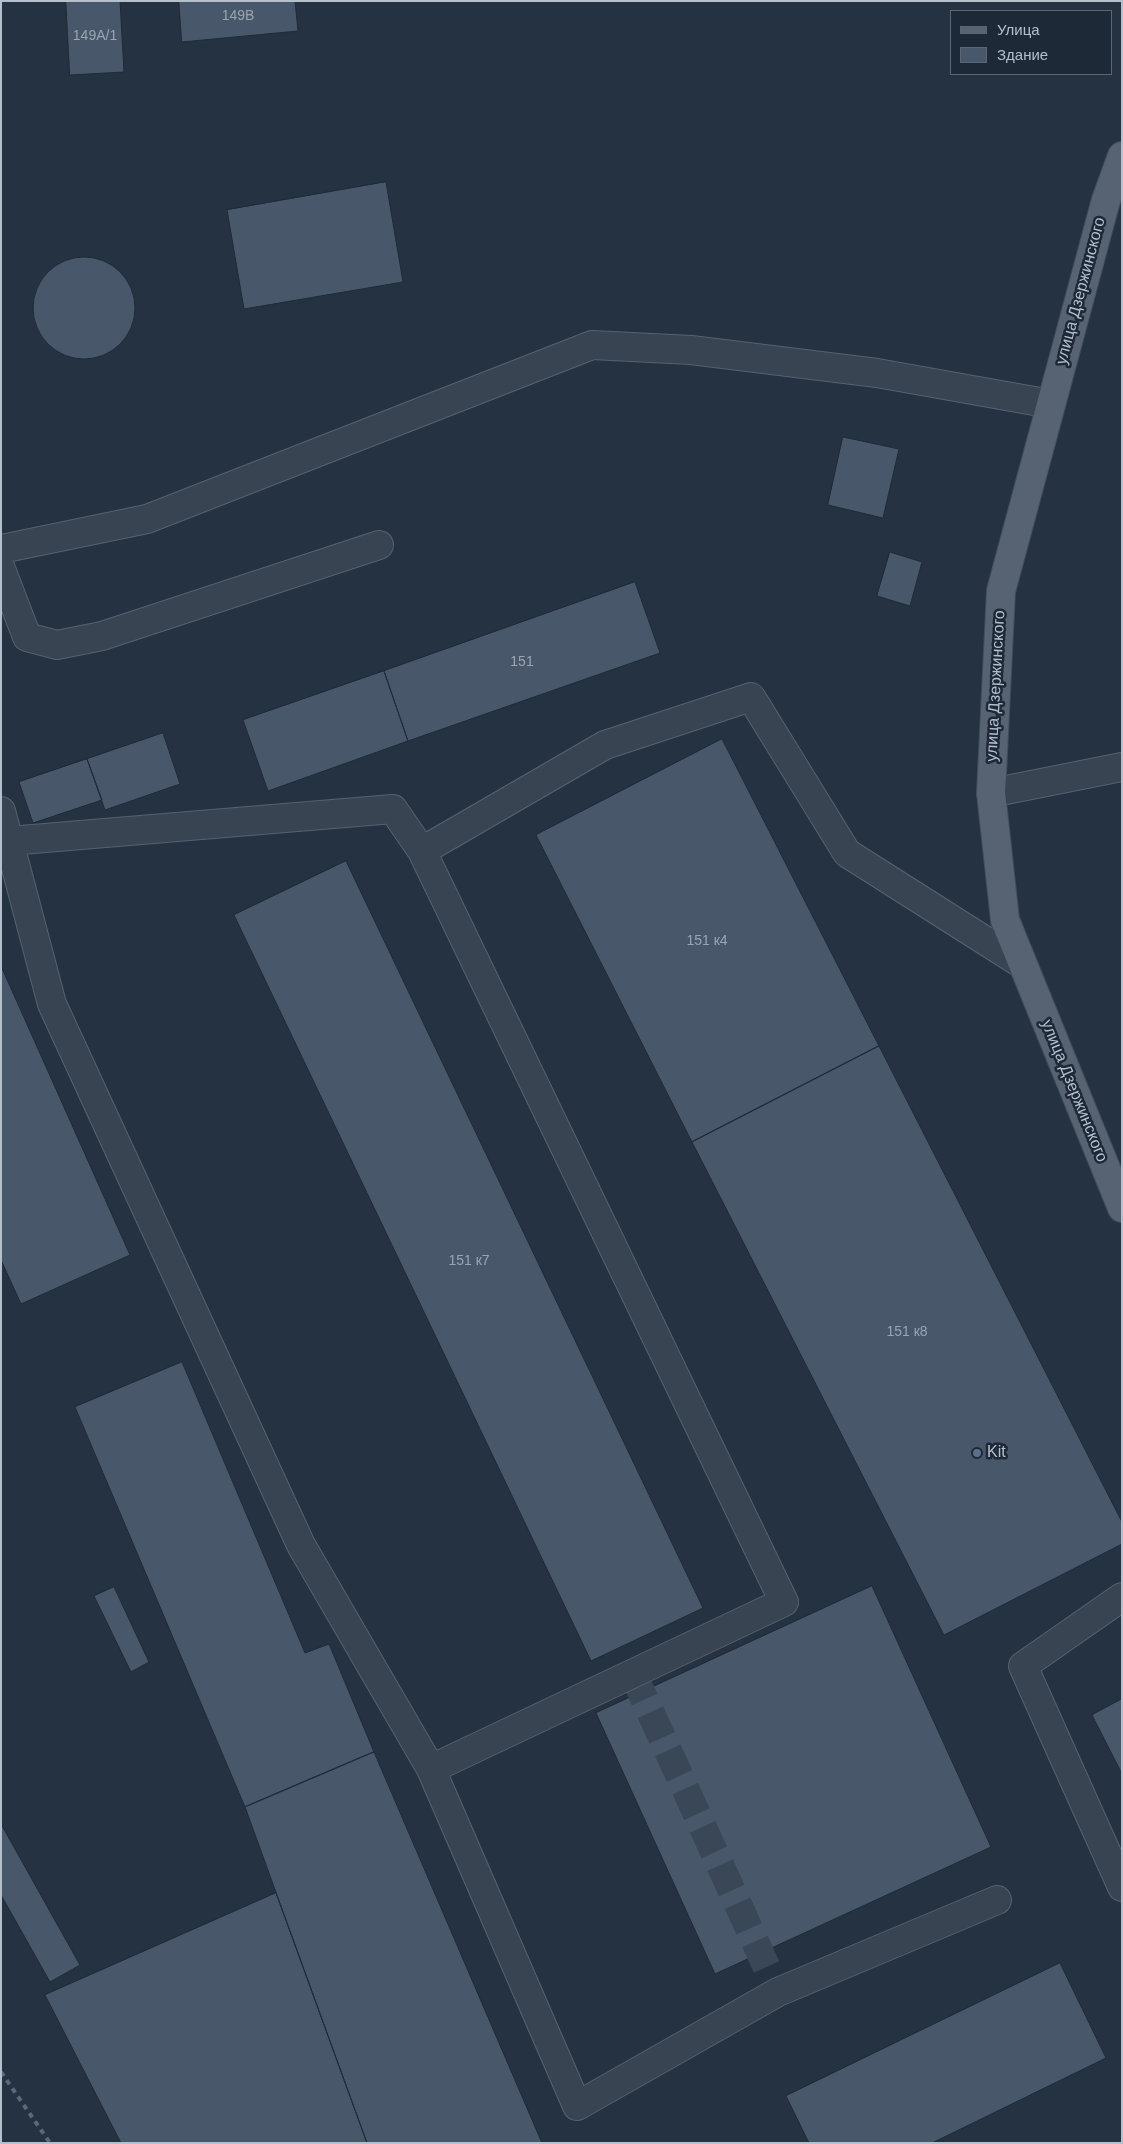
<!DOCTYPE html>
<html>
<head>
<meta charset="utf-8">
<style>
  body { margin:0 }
  #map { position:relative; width:1123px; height:2144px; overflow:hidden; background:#243242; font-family:Helvetica,sans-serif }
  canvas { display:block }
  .frame { position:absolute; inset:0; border:2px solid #b6bfcc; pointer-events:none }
  .legend { position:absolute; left:950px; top:10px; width:162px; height:65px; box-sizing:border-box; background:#1e2937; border:1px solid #5b6573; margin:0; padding:6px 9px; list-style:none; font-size:15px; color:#b6bfcc }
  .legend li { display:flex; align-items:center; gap:10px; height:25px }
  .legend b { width:25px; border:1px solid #5b6573 }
</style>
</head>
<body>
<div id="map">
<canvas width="1123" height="2144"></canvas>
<div class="frame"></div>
<ul class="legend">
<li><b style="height:6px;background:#576372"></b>Улица</li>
<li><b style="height:14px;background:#485769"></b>Здание</li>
</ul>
</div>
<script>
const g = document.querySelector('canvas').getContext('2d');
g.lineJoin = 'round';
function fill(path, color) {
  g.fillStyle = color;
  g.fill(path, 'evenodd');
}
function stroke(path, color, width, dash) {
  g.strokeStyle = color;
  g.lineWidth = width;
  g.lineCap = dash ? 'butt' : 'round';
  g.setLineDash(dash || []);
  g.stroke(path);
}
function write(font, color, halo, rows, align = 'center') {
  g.font = font + ' Helvetica,sans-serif';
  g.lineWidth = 5;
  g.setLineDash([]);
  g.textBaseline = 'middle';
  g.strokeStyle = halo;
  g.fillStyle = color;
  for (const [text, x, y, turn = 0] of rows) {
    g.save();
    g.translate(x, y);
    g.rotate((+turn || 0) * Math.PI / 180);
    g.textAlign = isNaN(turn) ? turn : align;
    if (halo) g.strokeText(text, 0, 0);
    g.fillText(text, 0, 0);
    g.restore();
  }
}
const building = new Path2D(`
  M66,1H120L124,72L70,75Z
  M179,1H295L298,31L182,42Z
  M386,182L403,282L244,309L227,210Z
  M33 308a51 51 0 1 1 102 0a51 51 0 1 1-102 0Z
  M843,437L899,449L883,518L828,505Z
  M890,552L922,562L910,606L877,596Z
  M635,582L660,653L408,741L384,671Z
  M384,671L408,741L268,791L243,720Z
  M163,733L180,784L105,810L87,759Z
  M722,739L879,1046L692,1142L536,835Z
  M87,759L102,800L33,823L19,782Z
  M346,861L703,1608L591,1661L234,915Z
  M1,966L130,1255L21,1304L1,1260Z
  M879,1046L1122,1522V1544L944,1635L692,1142Z
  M182,1362L305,1653L329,1644L374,1752L245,1807L75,1407Z
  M872,1586L991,1847L715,1974L596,1713Z
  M114,1587L149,1662L131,1672L94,1596Z
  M1122,1699V1774L1092,1715Z
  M374,1752L542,2143H367L245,1807Z
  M1,1824L80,1965L50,1982L1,1895Z
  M276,1893L367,2143H121L45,1995Z
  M1060,1963L1106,2058L932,2143H809L786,2096Z`);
const minorTunnel = new Path2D(`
  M633,1674L778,1992`);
const minor = new Path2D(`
  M1,549L147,519L592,345L691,350L877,373L1051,404
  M1,569L27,637L57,645L102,636L379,545
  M991,793L1122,767
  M1,811L52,1004L301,1545L431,1769L784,1602L422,851L393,809L9,841
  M422,851L605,745L751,697L847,853L1022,964
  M1122,1597L1023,1666L1122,1887
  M431,1769L577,2106L778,1992L997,1900`);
const major = new Path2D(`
  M1122,156L1106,200L1001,591L991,793L1005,920L1122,1208`);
const rail = new Path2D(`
  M1,2072L50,2143`);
const markers = [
  [977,1453,5,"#5c6f8a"]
];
const numberNames = [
  ["149В",238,16],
  ["149А/1",95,36],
  ["151",522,662],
  ["151 к4",707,941],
  ["151 к7",469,1261],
  ["151 к8",907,1332]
];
const streetNames = [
  ["улица Дзержинского",1081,291,-75],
  ["улица Дзержинского",996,686,-87],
  ["улица Дзержинского",1074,1091,68]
];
const poiNames = [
  ["Kit",987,1453]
];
fill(building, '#485769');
stroke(building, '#202b39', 1);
stroke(minorTunnel, '#3a4757', 28, [28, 14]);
stroke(minor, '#57626f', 30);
stroke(major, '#434d5b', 30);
stroke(minor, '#394452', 28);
stroke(major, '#576372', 28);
stroke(rail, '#5b6879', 4, [5, 5]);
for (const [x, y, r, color] of markers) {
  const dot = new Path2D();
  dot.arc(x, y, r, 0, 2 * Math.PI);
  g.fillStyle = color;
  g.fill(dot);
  stroke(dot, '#1e2937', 2);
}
write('14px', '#9aa5b3', null, numberNames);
write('16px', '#b6bfcc', '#1e2937', streetNames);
write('16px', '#b6bfcc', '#1e2937', poiNames, 'left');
</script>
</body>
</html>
